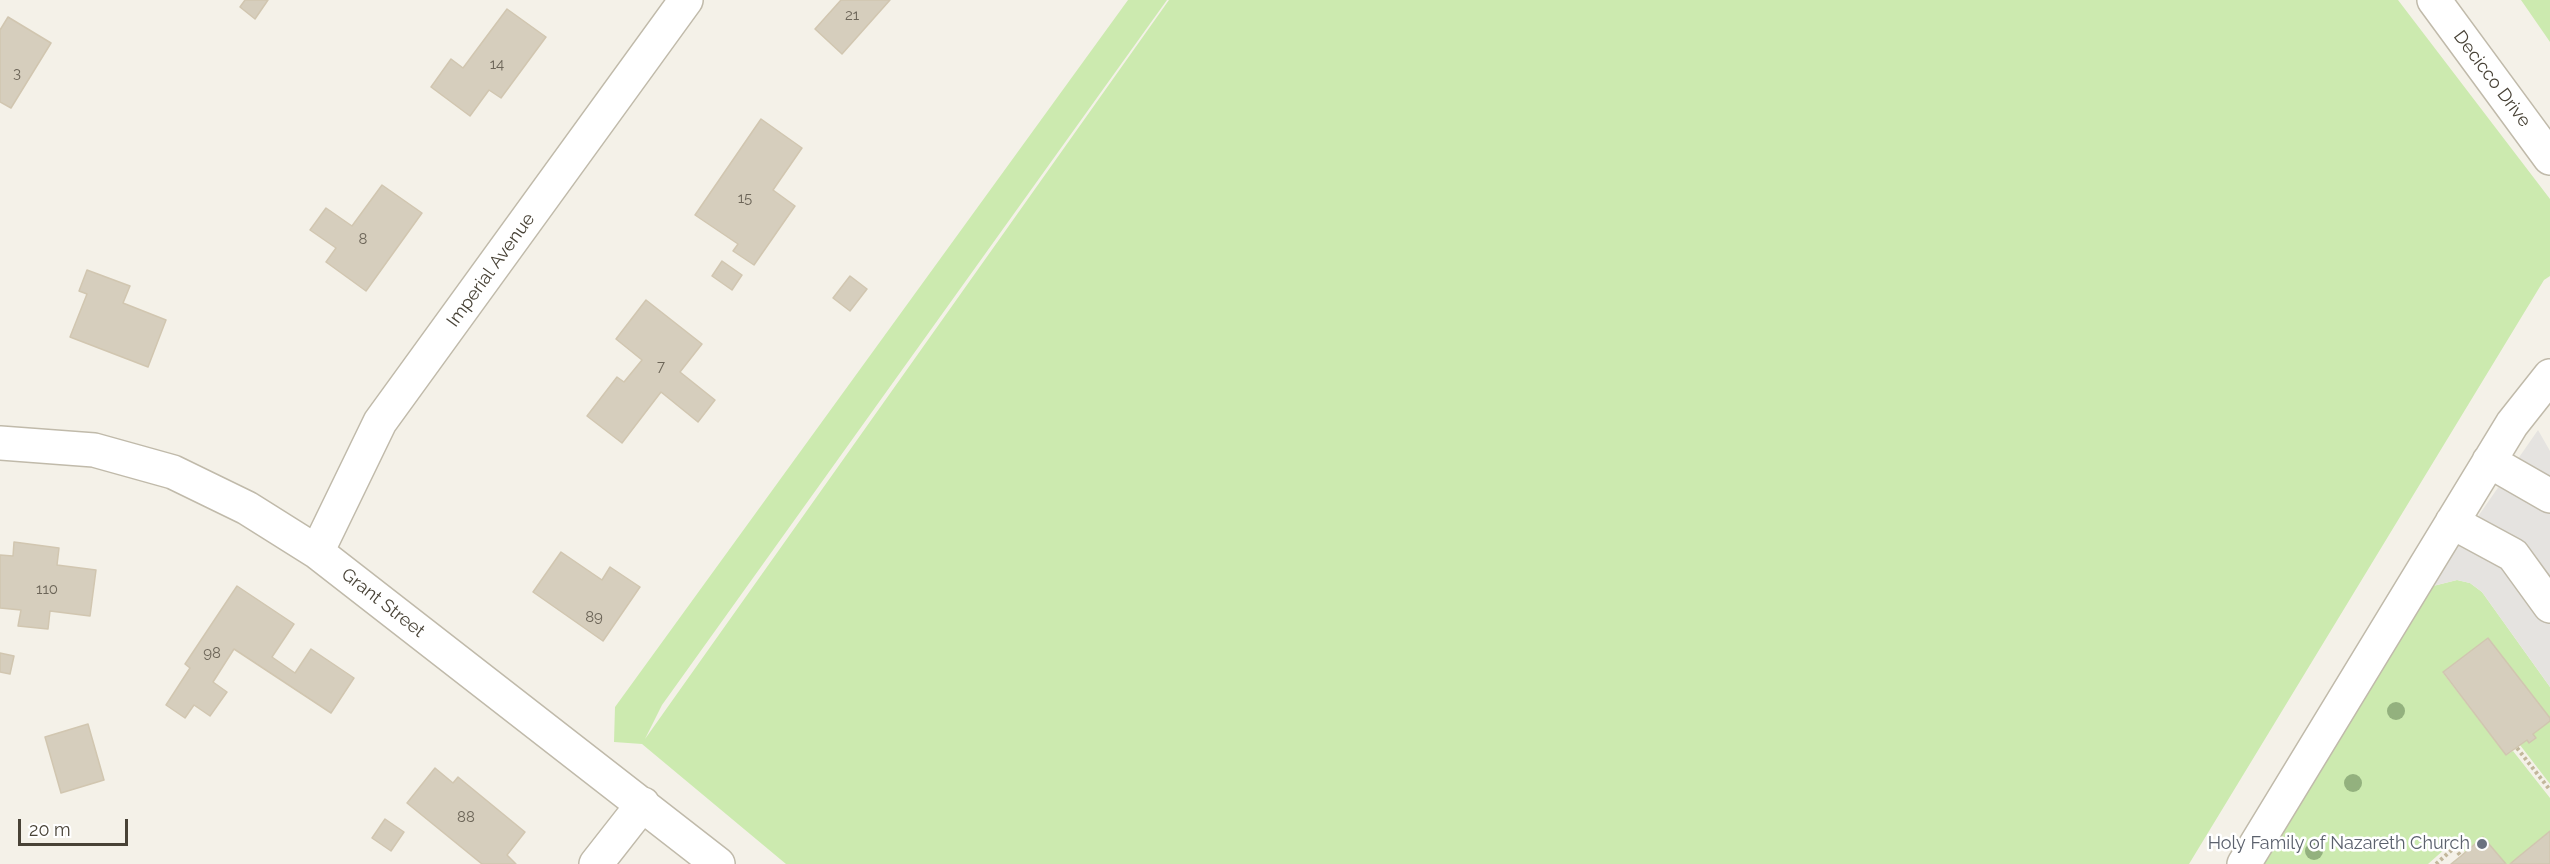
<!DOCTYPE html>
<html>
<head>
<meta charset="utf-8">
<style>
  body { margin:0 }
  #map { position:relative; width:2550px; height:864px; overflow:hidden; background:#f4f1e8; font-family:Raleway,sans-serif }
  canvas { display:block }
  .scale { position:absolute; left:18px; top:819px; width:110px; height:27px; box-sizing:border-box; border:3px solid #484236; border-top:0; padding-left:8px; font-size:18px; line-height:21px; white-space:nowrap; color:#484236; -webkit-text-stroke:4px #fff; paint-order:stroke }
</style>
</head>
<body>
<div id="map">
<canvas width="2550" height="864"></canvas>
<div class="scale">20 m</div>
</div>
<script>
const g = document.querySelector('canvas').getContext('2d');
g.lineJoin = 'round';
function fill(path, color) {
  g.fillStyle = color;
  g.fill(path, 'evenodd');
}
function stroke(path, color, width, dash) {
  g.strokeStyle = color;
  g.lineWidth = width;
  g.lineCap = dash ? 'butt' : 'round';
  g.setLineDash(dash || []);
  g.stroke(path);
}
function write(font, color, halo, rows, align = 'center') {
  g.font = font + ' Raleway,sans-serif';
  g.lineWidth = 5;
  g.setLineDash([]);
  g.textBaseline = 'middle';
  g.strokeStyle = halo;
  g.fillStyle = color;
  for (const [text, x, y, turn = 0] of rows) {
    g.save();
    g.translate(x, y);
    g.rotate((+turn || 0) * Math.PI / 180);
    g.textAlign = isNaN(turn) ? turn : align;
    if (halo) g.strokeText(text, 0, 0);
    g.fillText(text, 0, 0);
    g.restore();
  }
}
const green = new Path2D(`
  M1128,0H1167L662,705L645,739L1169,0H2398L2550,199V276L2544,280L2189,864H786L642,744L614,742L615,707Z
  M2521,0H2550V42Z
  M2457,580L2470,583L2482,592L2550,687V718L2488,638L2443,673L2506,755L2513,751L2550,798V831L2510,864H2506L2483,837L2465,852L2455,840L2428,864H2262L2429,587Z
  M2550,721V784L2520,745L2527,740L2529,743L2533,734Z`);
const parking = new Path2D(`
  M2538,430L2550,451V687L2482,592L2470,583L2457,580L2429,587Z`);
const building = new Path2D(`
  M245,0H268L255,19L240,7Z
  M841,0H890L842,54L815,29Z
  M507,9L546,37L501,98L489,90L470,116L431,87L451,59L463,68Z
  M8,17L51,43L11,108L0,102V30Z
  M761,119L802,148L773,190L795,206L754,265L733,251L738,244L695,215Z
  M382,185L422,213L366,291L326,262L336,248L310,230L326,208L352,226Z
  M722,261L742,275L732,290L712,276Z
  M87,270L130,286L123,303L166,320L148,367L70,337L87,294L79,291Z
  M850,276L867,289L850,311L833,298Z
  M646,300L702,344L680,372L715,400L698,422L661,392L622,443L587,416L617,377L624,382L642,360L616,339Z
  M14,542L59,548L57,565L96,570L90,616L50,611L48,629L18,626L21,610L0,608V555L13,556Z
  M561,552L602,580L610,567L640,587L603,641L533,592Z
  M237,586L294,624L272,657L295,673L311,649L354,678L331,713L234,649L213,682L227,692L210,716L194,705L185,718L166,705L190,668L185,664Z
  M2488,638L2550,718V721L2533,734L2536,738L2529,743L2527,740L2506,755L2443,672Z
  M0,653L14,656L10,674L0,672Z
  M88,724L104,780L61,793L45,737Z
  M435,768L453,783L458,777L525,832L507,855L516,864H482L407,803Z
  M385,819L404,832L391,851L372,838Z
  M2550,831V864H2510L2517,858Z
  M2483,837L2506,864H2451L2461,856Z`);
const path = new Path2D(`
  M2517,748L2550,790
  M2436,864L2454,848L2461,856`);
const minor = new Path2D(`
  M2434,0L2550,158
  M0,443L94,450L173,472L247,508L317,552L718,864
  M2489,461L2550,496
  M2452,522L2513,555L2550,606
  M317,552L380,422L686,0
  M596,864L643,804
  M2244,864L2512,424L2550,376`);
const trees = [
  [2396,711],
  [2353,783],
  [2314,851]
];
const markers = [
  [2482,844,6,"#6b7280"]
];
const numberNames = [
  ["21",852,15],
  ["14",497,64],
  ["3",17,73],
  ["15",745,198],
  ["8",363,239],
  ["7",661,366],
  ["110",47,589],
  ["89",594,617],
  ["98",212,653],
  ["88",466,817]
];
const streetNames = [
  ["Decicco Drive",2492,79,53],
  ["Imperial Avenue",491,270,-54],
  ["Grant Street",383,603,38]
];
const worshipNames = [
  ["Holy Family of Nazareth Church",2470,844]
];
fill(green, '#cceaaf');
fill(parking, '#e5e3e0');
fill(building, '#d6cebd');
stroke(building, '#d1c6b0', 1.5);
stroke(minor, '#c0baaa', 36);
stroke(path, '#c2b79b', 4, [3, 3]);
stroke(minor, '#fff', 33);
g.fillStyle = '#93b17e';
for (const [x, y] of trees) {
  g.beginPath();
  g.arc(x, y, 9, 0, 2 * Math.PI);
  g.fill();
}
for (const [x, y, r, color] of markers) {
  const dot = new Path2D();
  dot.arc(x, y, r, 0, 2 * Math.PI);
  g.fillStyle = color;
  g.fill(dot);
  stroke(dot, '#fff', 2);
}
write('15px', '#6c6558', null, numberNames);
write('18px', '#484236', '#fff', streetNames);
write('18px', '#5b616d', '#fff', worshipNames, 'right');
</script>
</body>
</html>
